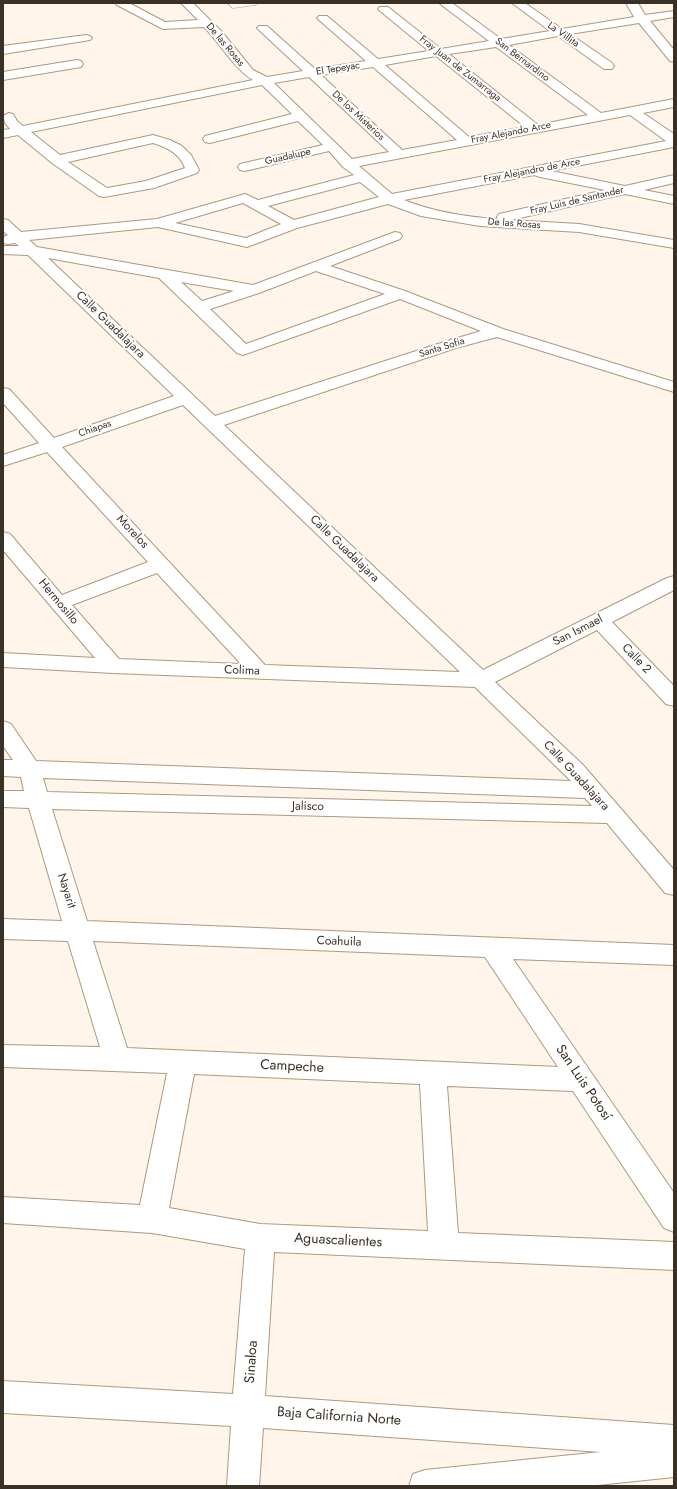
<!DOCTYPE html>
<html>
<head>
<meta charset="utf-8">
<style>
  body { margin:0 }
  #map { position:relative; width:677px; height:1489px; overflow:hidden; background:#fff5ea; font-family:Jost,sans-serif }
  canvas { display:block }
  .frame { position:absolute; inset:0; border:4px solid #3a3126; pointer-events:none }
</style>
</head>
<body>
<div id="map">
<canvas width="677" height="1489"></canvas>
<div class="frame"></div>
</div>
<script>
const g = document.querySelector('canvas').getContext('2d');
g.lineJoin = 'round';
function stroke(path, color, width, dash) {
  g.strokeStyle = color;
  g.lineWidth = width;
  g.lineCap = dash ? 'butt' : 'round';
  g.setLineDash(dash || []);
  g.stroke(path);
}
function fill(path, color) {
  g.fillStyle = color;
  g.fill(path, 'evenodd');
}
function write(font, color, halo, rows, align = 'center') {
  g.font = font + ' Jost,sans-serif';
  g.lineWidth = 4;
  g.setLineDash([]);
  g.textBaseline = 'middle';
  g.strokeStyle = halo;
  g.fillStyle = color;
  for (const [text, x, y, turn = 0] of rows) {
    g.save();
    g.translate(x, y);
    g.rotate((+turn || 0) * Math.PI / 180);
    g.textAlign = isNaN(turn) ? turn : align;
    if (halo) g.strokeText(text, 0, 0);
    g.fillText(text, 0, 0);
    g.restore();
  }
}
const service = new Path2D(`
  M227,3H259L256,5L233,8Z`);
const minor = new Path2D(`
  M115,3H129L165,22L198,20L181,3H193L222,32L253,70L267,77L303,71L259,30L257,28L259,26H267L315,69L366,61L319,20L317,18L319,16H327L378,59L429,51L380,11L378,9L380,7H388L441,49L489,41L439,3H452L501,39L550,31L512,3H525L562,29L634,17L626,3H638L645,15L674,11V17L650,21L674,50V62L670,61L639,23L570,34L612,63L614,66L612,69H604L558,36L509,45L601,113L674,99V107L643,113L674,134V147L551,171L625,186L674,175V183L644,190L674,196V204L625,194L511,220L579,224L674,240V248L579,232L480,226L421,216L388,204L297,228L247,247L158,227L29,240L37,247L253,285L395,232L400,233L402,236L400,239L330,266L405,291L503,329L674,382V392L497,337L456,348L224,425L483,670L667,578L674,576V590L612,622L674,686V706L666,704L597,630L495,682L583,765L674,870V895L665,893L607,823L52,809L87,921L674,945V965L513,959L674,1193V1232L664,1228L573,1091L447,1086L458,1233L674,1242V1270L274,1252L265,1396L674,1425V1477L588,1486H409L413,1474L425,1470L601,1452L263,1428L259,1486H227L231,1426L3,1413V1381L233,1394L245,1249L152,1233L3,1223V1197L140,1205L167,1073L3,1067V1045L100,1047L68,941L3,939V919L62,921L29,808L3,807V791H24L21,777L3,776V760H13L3,746V721L11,724L36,761L571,781L475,687L113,673L3,667V653L95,658L3,550V532L10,534L62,595L148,562L47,452L3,466V455L39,443L3,403V388L9,389L54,438L174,396L28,255L3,254V246H19L15,243L8,244L3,243V237L8,235L3,231V219L8,220L21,232L157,219L245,194L258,200L354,175L343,167L329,151L245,171L240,170L238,167L240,164L323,145L298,121L210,143L205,142L203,139L205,136L292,114L262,85L31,132L60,155L153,135L170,140L182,146L191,155L199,170L197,173L154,188L104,197L99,196L52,163L18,135L3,138V130L10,129L5,123L3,116L9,113L13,114L17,121L23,126L253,80C236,71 219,42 204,27L163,29L117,5ZM496,47L588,115L538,125L449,54ZM436,56L525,127L469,137L385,65ZM373,67L457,140L402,150L321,75ZM309,77L389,152L352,159L274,83ZM630,115L666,141L392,194L359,166ZM153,143C167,147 180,154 185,168L146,181L107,188L68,162ZM534,175L540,177L605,190L499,214L497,217L498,219C466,217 434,212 404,200ZM360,182L379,197L294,220L268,206ZM243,203L281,224L246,238L175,223ZM48,258L159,278L237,353L243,355L400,299L481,331L444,342L215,416ZM316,271L385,294L246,344L210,309L259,293ZM181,282L234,291L202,301ZM183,405L460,672L265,665L62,447ZM157,573L241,664L119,659L72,605ZM43,778L585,798L592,806L47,792ZM93,941L485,957L558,1067L127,1048ZM194,1074L420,1084L428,1231L260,1224L169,1208Z
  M86,35L90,36L92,38L90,40L3,54V46Z
  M77,60L81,61L83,64L81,67L3,80V72Z`);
const farStreetnames = [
  ["La Villita",563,35,35],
  ["De las Rosas",225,45,50],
  ["San Bernardino",522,60,37],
  ["El Tepeyac",338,69,-9],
  ["Fray Juan de Zumarraga",460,69,38],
  ["De los Misterios",358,116,43],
  ["Fray Alejando Arce",511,133,-11],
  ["Guadalupe",288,157,-13],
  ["Fray Alejandro de Arce",532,171,-11],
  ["Fray Luis de Santander",577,201,-13],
  ["De las Rosas",514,224,4],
  ["Santa Sofia",442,348,-17],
  ["Chiapas",95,429,-19]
];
const streetNames = [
  ["Calle Guadalajara",110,325,44],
  ["Morelos",132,532,47],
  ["Calle Guadalajara",344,549,44],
  ["Hermosillo",58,602,50],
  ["San Ismael",578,631,-27],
  ["Calle 2",636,659,46],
  ["Colima",242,671,2],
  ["Calle Guadalajara",576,776,47],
  ["Jalisco",308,807,1],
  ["Nayarit",66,891,72],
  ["Coahuila",339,942,2]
];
const nearStreetnames = [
  ["Campeche",292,1067,3],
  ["San Luis Potosí",583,1083,56],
  ["Aguascalientes",338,1241,3],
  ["Sinaloa",252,1362,-86],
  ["Baja California Norte",339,1417,4]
];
stroke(service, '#af987e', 1);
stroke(minor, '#af987e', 2);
fill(service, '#fff');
fill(minor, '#fff');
write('10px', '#3a3126', '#fff', farStreetnames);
write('12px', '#3a3126', '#fff', streetNames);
write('14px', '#3a3126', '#fff', nearStreetnames);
</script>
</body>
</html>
